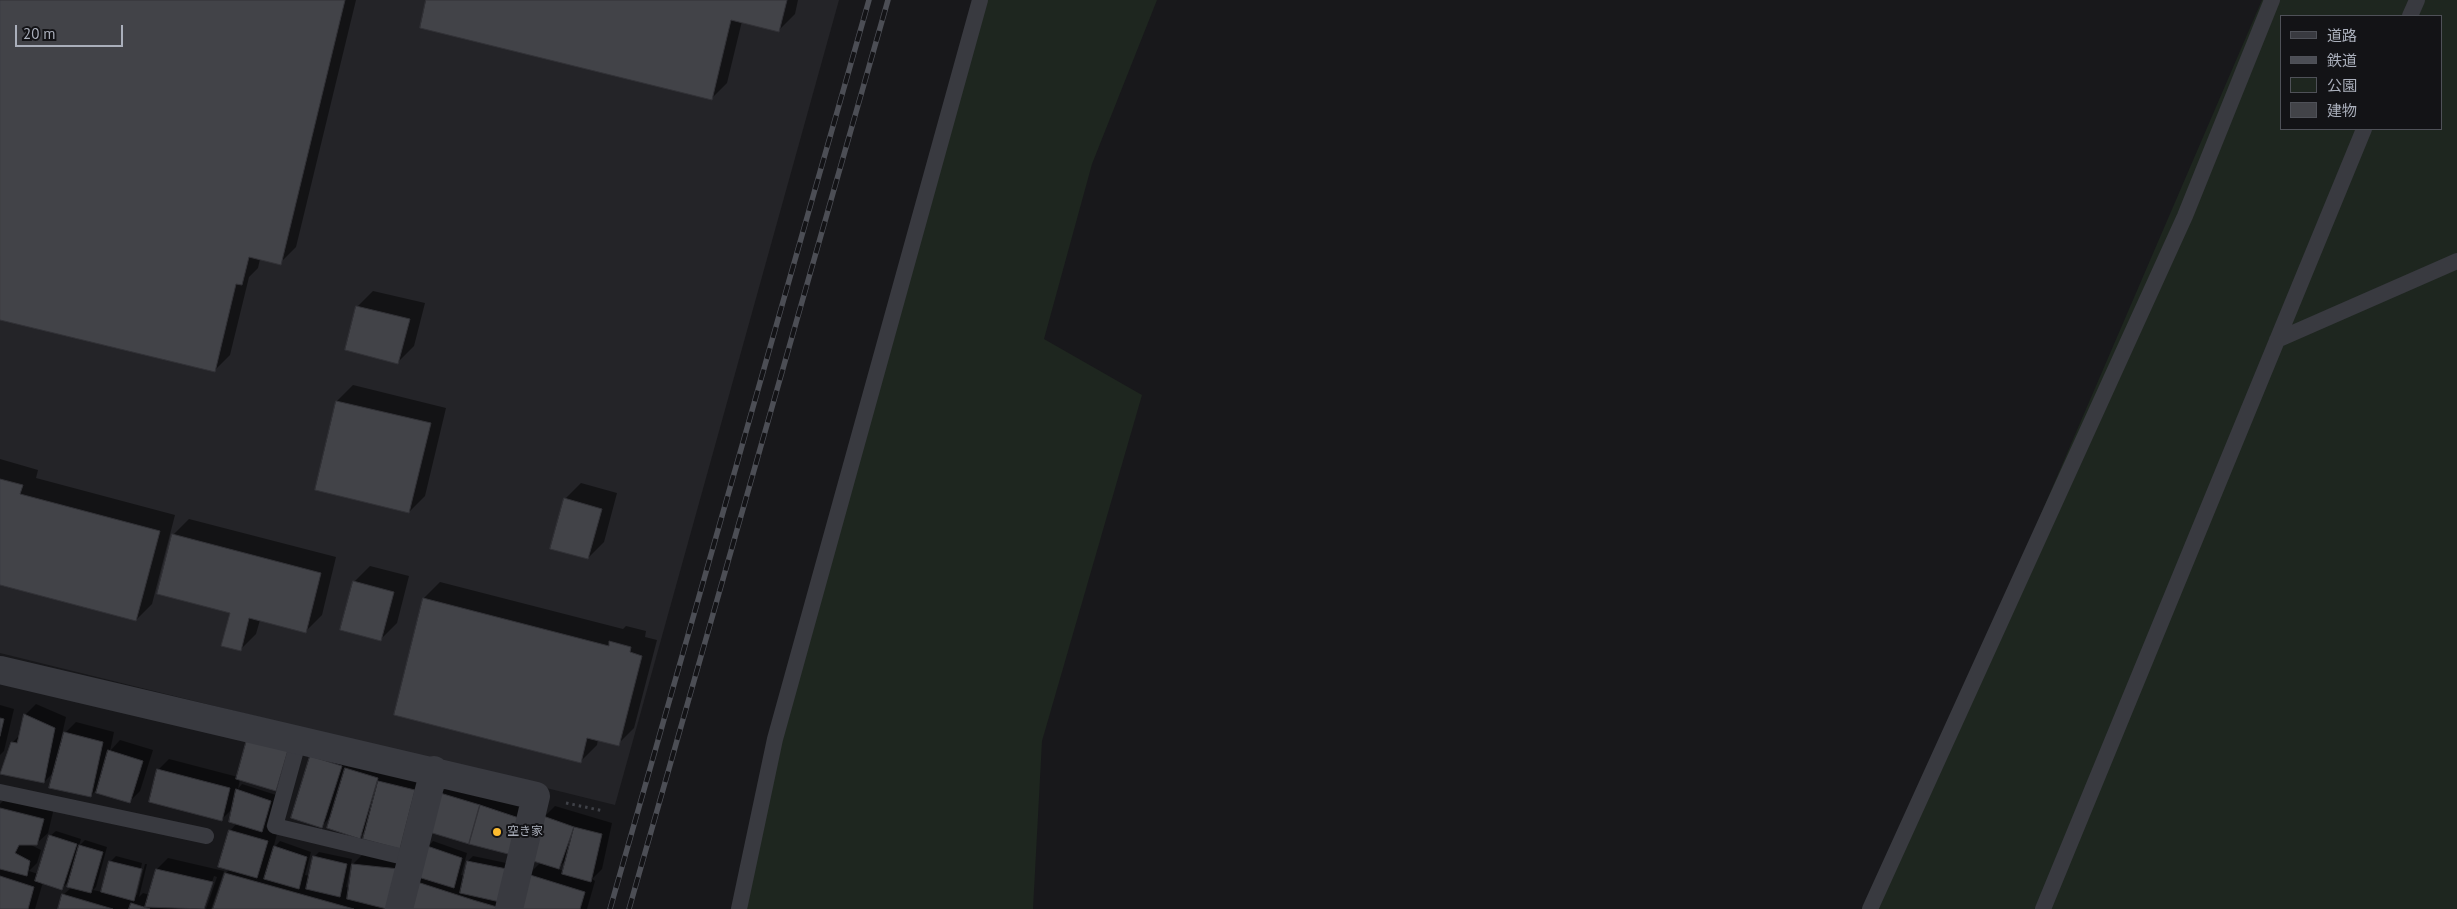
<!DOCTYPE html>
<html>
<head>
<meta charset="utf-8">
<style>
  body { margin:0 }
  #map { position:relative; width:2457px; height:909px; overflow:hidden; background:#18181b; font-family:"PT Sans","Noto Sans JP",sans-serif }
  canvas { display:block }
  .legend { position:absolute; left:2280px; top:15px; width:162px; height:115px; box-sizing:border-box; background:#131316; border:1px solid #4f5158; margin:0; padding:6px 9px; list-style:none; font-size:15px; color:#aaafbb }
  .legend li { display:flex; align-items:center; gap:10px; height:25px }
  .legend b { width:25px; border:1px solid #4f5158 }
  .scale { position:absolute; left:15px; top:25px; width:108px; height:22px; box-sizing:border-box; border:2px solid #aaafbb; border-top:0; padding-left:6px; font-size:15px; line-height:18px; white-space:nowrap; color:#aaafbb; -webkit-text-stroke:4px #131316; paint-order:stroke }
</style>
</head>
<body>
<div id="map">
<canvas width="2457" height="909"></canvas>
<ul class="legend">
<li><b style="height:6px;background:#393a40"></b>道路</li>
<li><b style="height:6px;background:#4c4e55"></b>鉄道</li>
<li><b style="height:14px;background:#1e261f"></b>公園</li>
<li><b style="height:14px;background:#424348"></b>建物</li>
</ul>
<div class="scale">20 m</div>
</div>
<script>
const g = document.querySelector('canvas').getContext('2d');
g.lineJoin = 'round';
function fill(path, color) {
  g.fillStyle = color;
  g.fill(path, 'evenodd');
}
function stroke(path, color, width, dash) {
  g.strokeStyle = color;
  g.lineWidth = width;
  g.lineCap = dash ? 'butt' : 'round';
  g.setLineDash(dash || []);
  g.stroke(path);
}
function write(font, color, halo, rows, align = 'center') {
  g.font = font + ' "PT Sans","Noto Sans JP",sans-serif';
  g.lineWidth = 4;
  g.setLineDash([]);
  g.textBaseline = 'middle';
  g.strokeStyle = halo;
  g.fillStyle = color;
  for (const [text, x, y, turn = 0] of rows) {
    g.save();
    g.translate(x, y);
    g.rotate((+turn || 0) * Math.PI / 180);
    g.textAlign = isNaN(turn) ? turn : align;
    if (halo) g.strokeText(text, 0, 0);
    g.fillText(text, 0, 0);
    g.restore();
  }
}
const built = new Path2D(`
  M0,0H839L615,805L0,653Z`);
const green = new Path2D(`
  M980,0H1157L1092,164L1044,339L1142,395L1042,741L1033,909H743L815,595Z
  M2262,0H2457V909H1871ZM2281,16H2441V129H2281Z`);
const shadow = new Path2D(`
  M0,0H356L296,247L280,263L260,259L258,268L249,277L230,355L214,371L0,319Z
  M428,0H798L795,14L779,30L742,21L727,83L711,99Z
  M373,291L425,303L414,346L398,362L357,307Z
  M353,385L446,408L425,496L409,512L316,489L337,401Z
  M0,459L38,470L36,478L175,515L152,604L136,620L0,584Z
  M581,483L617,493L604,542L588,558L565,499Z
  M189,519L336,557L322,615L306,631L260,620L256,634L240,650L232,612L173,535Z
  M370,566L409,576L397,623L381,639L354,582Z
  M440,582L623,629L626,626L646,631L645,637L657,640L634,728L618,744L598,739L597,745L581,761L424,598Z
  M36,704L66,717L61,739L63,740L65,733L76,722L114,732L110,751L120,740L153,750L140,791L129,802L95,791L91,796L55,771L44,782L12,743L21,734L25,715Z
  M0,705L14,709L4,751L0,755Z
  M248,740L287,778L276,789L240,779L238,789L242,784L276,795L266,827L278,830L273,849L280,841L311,852L305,875L310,876L314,857L319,852L352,859L346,887L350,888L353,864L364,853L409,858L403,909H214L226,873L230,869V831L237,823L233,808L221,820L158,770L169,759L238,777Z
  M352,755L348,767L357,758L425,779L410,837L366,830L359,837L332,815L322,826L311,757Z
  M452,782L536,809L526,843L441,793Z
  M8,796L54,808L48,833L36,844H29L41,850L37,863L29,871L38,874L50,836L56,831L81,839L79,846L85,840L107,847L96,887L93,890L102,892L111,861L116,856L142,863L135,895H137L145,864H147L139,897L143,893L150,895L157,869L168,858L224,871L211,909H206L217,877L214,876L203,909H59L63,895L72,887L70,880L62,888L43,882L35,909H0V804Z
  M555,806L612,823L602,869L592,879L595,881L587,909H518L528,875L541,862L544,817ZM567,859L564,871L557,869Z
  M433,841L467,853L461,875L465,876L468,861L473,856L511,864L515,909H408L428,847Z`);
const building = new Path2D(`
  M0,0H345L281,265L249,257L242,285L236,284L215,372L0,320Z
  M426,0H787L779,32L731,20L712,100L420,28Z
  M356,306L410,319L398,364L345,350Z
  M336,401L431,423L409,513L315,490Z
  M0,479L23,485L20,494L160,531L136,621L0,585Z
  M564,498L602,509L588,559L550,549Z
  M172,534L321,573L306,633L249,618L241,651L221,646L230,613L157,594Z
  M353,581L394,592L381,641L340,630Z
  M423,598L609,646V641L631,647L630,652L642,656L619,746L587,738L581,763L394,715Z
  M24,714L55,728L44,783L0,774L11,742L17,743Z
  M0,718L4,719L0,736Z
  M64,732L103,742L91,797L49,788Z
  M247,739L288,750L276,791L236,779Z
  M108,750L143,761L130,803L96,793Z
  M310,756L342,766L322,828L291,818Z
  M345,768L378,778L360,839L327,828Z
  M157,769L230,788L222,821L149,802Z
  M378,781L415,790L400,849L363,839Z
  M236,789L271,801L262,832L229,822Z
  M440,793L480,805L469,844L429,832Z
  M480,805L525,820L516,856L469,844Z
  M0,808L44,819L37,845H19L15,853L30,861L27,876L0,869Z
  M543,816L574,827L559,869L530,860Z
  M574,827L602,834L591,882L562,874Z
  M229,830L268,841L257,878L218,867Z
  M49,835L77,844L62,890L35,881Z
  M79,845L103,852L91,893L67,887Z
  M274,846L307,857L299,889L264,879Z
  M427,846L462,858L454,888L418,877Z
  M313,856L347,864L340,897L306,889Z
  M109,861L142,869L134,901L101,892Z
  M467,861L507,869L500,902L460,893Z
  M352,864L399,869L387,909L347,899Z
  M156,869L213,882L204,909L145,907Z
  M225,873L354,909H213Z
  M527,874L585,892L580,909H517Z
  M0,876L34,887L28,909H0Z
  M414,881L473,900L504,909H406Z
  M62,894L113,909H58Z
  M131,903L150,909H129Z`);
const path = new Path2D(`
  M566,803L604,811`);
const service = new Path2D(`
  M2410,16L2417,0
  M2277,340L2457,261
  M299,739L275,826L412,859
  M0,792L206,836
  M739,909L775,739L980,0
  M1870,909L2185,216L2272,0
  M2043,909L2364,129`);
const minor = new Path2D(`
  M0,670L536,796L509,909
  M399,909L434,770`);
const rail = new Path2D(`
  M610,909L869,0
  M629,909L888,0`);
const markers = [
  [497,832,5,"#fcbb2f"]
];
const poiNames = [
  ["空き家",507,832]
];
fill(built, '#242428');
fill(green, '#1e261f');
fill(shadow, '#0007');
fill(building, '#424348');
stroke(building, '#323237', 1);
stroke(path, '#3f4147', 3, [2.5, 4]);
stroke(service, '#393a40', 16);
stroke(minor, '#393a40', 28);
stroke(rail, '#4c4e55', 5.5);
stroke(rail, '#131316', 4, [11]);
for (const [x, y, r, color] of markers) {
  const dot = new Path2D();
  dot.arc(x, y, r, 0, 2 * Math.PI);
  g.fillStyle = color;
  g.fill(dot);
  stroke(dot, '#131316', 2);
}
write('12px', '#aaafbb', '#131316', poiNames, 'left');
</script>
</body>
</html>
